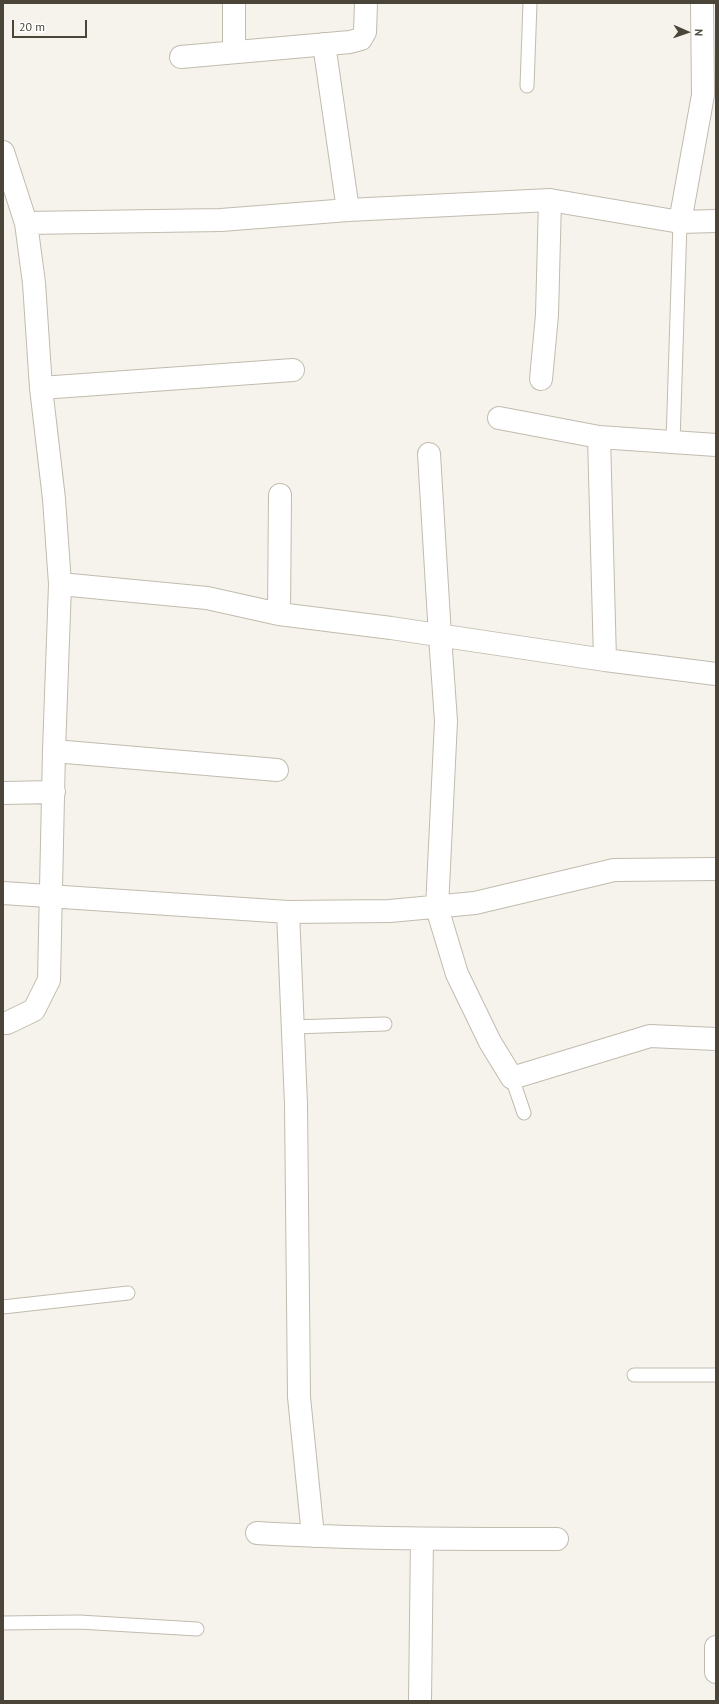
<!DOCTYPE html>
<html>
<head>
<meta charset="utf-8">
<style>
  body { margin:0 }
  #map { position:relative; width:719px; height:1704px; overflow:hidden; background:#f6f3ec; font-family:"PT Sans",sans-serif }
  canvas { display:block }
  .frame { position:absolute; inset:0; border:4px solid #4b4439; pointer-events:none }
  .north { position:absolute; left:667px; top:12px; width:40px; height:40px; -webkit-text-stroke:3px #fff; paint-order:stroke; rotate:92deg; font-size:11px; font-weight:700; line-height:16px; text-align:center; color:#4b4439 }
  .north::after { content:''; display:block; margin:auto; width:14px; height:18px; background:#4b4439; clip-path:polygon(50% 0,100% 100%,50% 72%,0 100%) }
  .scale { position:absolute; left:12px; top:20px; width:75px; height:18px; box-sizing:border-box; border:2px solid #4b4439; border-top:0; padding-left:5px; font-size:12px; line-height:14px; white-space:nowrap; color:#4b4439; -webkit-text-stroke:3px #fff; paint-order:stroke }
</style>
</head>
<body>
<div id="map">
<canvas width="719" height="1704"></canvas>
<div class="frame"></div>
<div class="north">N</div>
<div class="scale">20 m</div>
</div>
<script>
const g = document.querySelector('canvas').getContext('2d');
g.lineJoin = 'round';
function stroke(path, color, width, dash) {
  g.strokeStyle = color;
  g.lineWidth = width;
  g.lineCap = dash ? 'butt' : 'round';
  g.setLineDash(dash || []);
  g.stroke(path);
}
const lane = new Path2D(`
  M527,86L530,3
  M673,442L680,222
  M293,1027L385,1024
  M512,1078L524,1113
  M3,1307L128,1293
  M634,1375H716
  M3,1623L79,1622L197,1629`);
const street = new Path2D(`
  M234,3V52
  M324,44L348,210
  M181,57L350,42L361,39L365,32L366,3
  M3,152L26,223L34,283L41,388L54,499L60,584L54,751L49,980L34,1010L7,1023H3
  M680,222L703,95L702,3
  M26,223L221,220L348,210L550,200L680,222L716,221
  M541,379L547,315L550,200
  M41,388L293,370
  M499,418L599,437L716,445
  M599,437L605,660
  M429,454L440,636L446,721L437,908L457,974L490,1042L512,1078L650,1036L716,1039
  M60,584L207,598L279,614L391,628L605,660L716,674
  M279,614L280,495
  M54,751L277,770
  M3,793L54,792
  M3,893L288,912L390,911L475,903L614,870L716,869
  M288,912L296,1104L299,1397L313,1536
  M257,1533C357,1539 457,1539 557,1539
  M716,1647V1672
  M420,1701L422,1539`);
stroke(lane, '#c2bbae', 15);
stroke(street, '#c2bbae', 24);
stroke(lane, '#fff', 13);
stroke(street, '#fff', 22);
</script>
</body>
</html>
